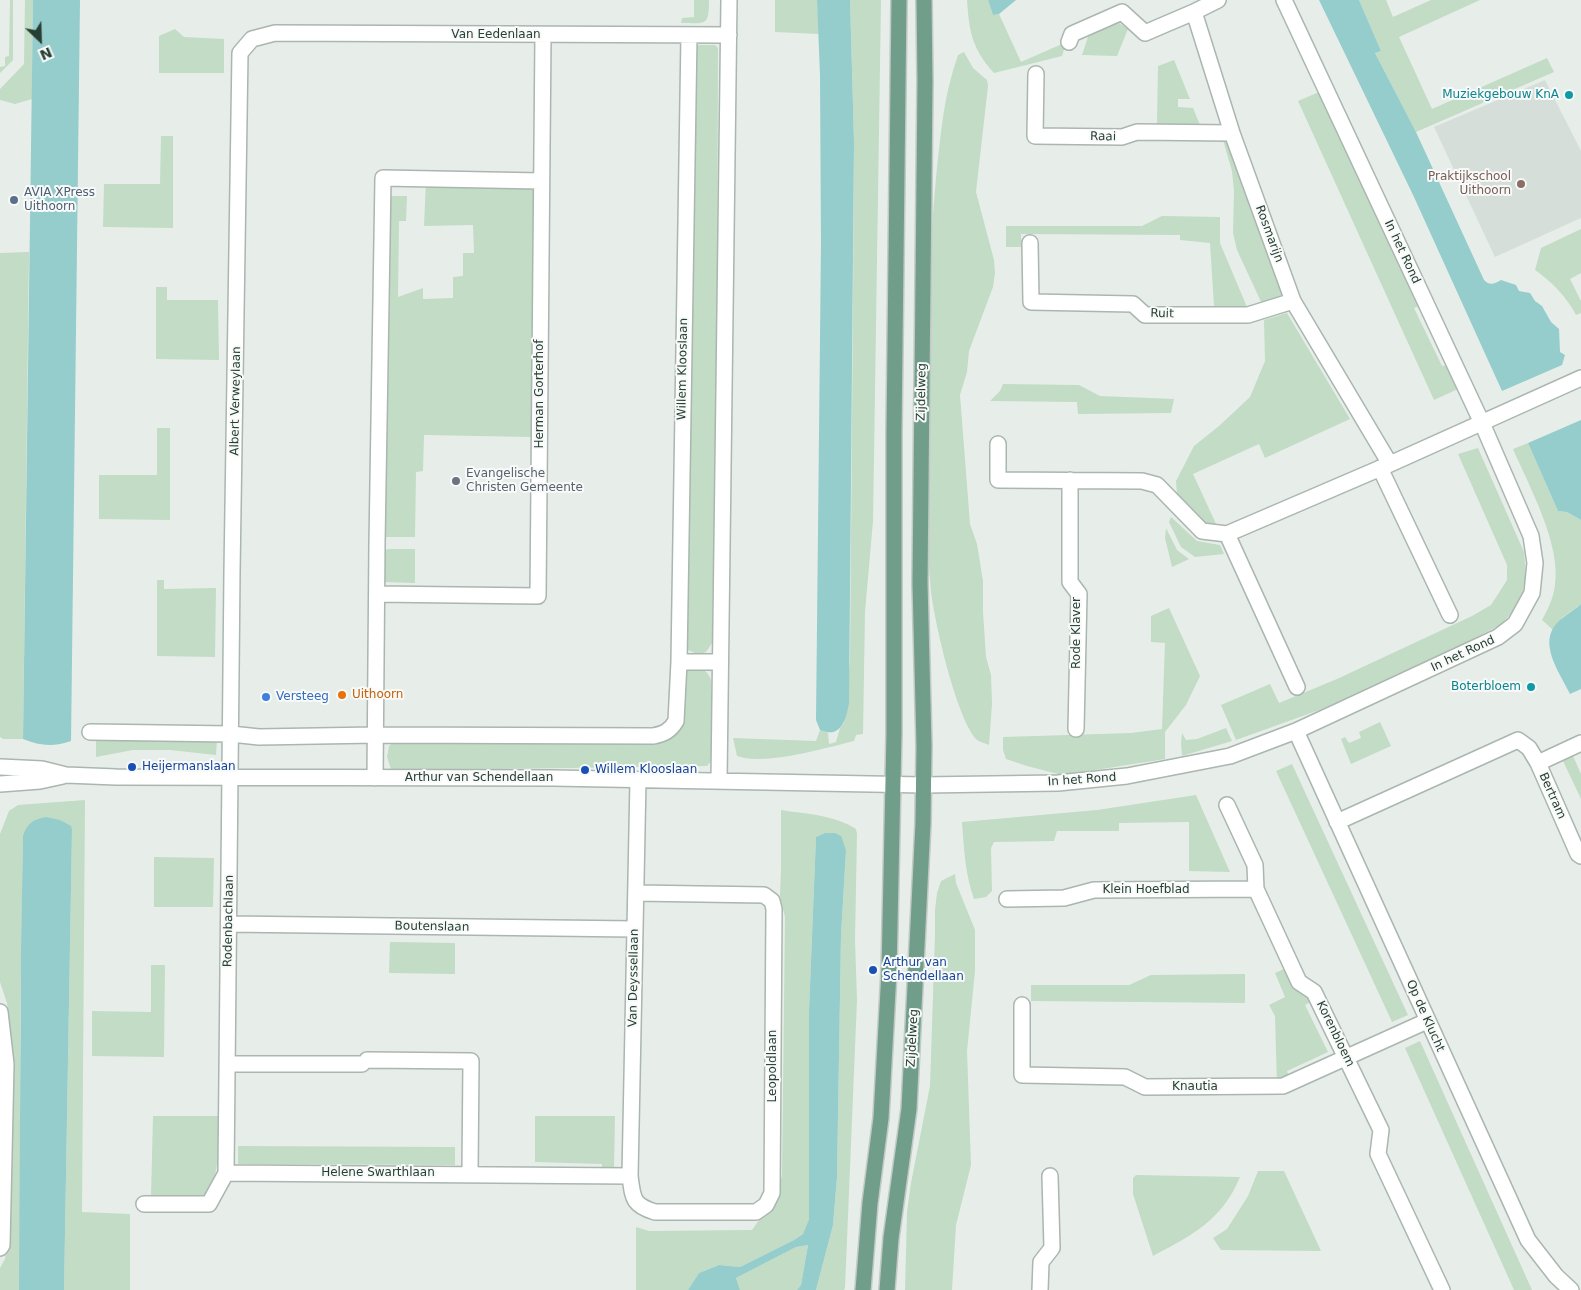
<!DOCTYPE html>
<html>
<head>
<meta charset="utf-8">
<style>
  body { margin:0 }
  #map { position:relative; width:1581px; height:1290px; overflow:hidden; background:#e7eee9; font-family:"DejaVu Sans",sans-serif }
  canvas { display:block }
  .north { position:absolute; left:15px; top:15px; width:50px; height:50px; -webkit-text-stroke:4px #f7faf8; paint-order:stroke; rotate:156deg; font-size:14px; font-weight:700; line-height:20px; text-align:center; color:#273e34 }
  .north::after { content:''; display:block; margin:auto; width:18px; height:22px; background:#273e34; clip-path:polygon(50% 0,100% 100%,50% 72%,0 100%) }
</style>
</head>
<body>
<div id="map">
<canvas width="1581" height="1290"></canvas>
<div class="north">N</div>
</div>
<script>
const g = document.querySelector('canvas').getContext('2d');
g.lineJoin = 'round';
function fill(path, color) {
  g.fillStyle = color;
  g.fill(path, 'evenodd');
}
function stroke(path, color, width, dash) {
  g.strokeStyle = color;
  g.lineWidth = width;
  g.lineCap = dash ? 'butt' : 'round';
  g.setLineDash(dash || []);
  g.stroke(path);
}
function write(font, color, halo, rows, align = 'center') {
  g.font = font + ' "DejaVu Sans",sans-serif';
  g.lineWidth = 4;
  g.setLineDash([]);
  g.textBaseline = 'middle';
  g.strokeStyle = halo;
  g.fillStyle = color;
  for (const [text, x, y, turn = 0] of rows) {
    g.save();
    g.translate(x, y);
    g.rotate((+turn || 0) * Math.PI / 180);
    g.textAlign = isNaN(turn) ? turn : align;
    if (halo) g.strokeText(text, 0, 0);
    g.fillText(text, 0, 0);
    g.restore();
  }
}
const built = new Path2D(`
  M1545,80L1581,151V218L1495,257L1434,127Z`);
const green = new Path2D(`
  M10,0H13V60L0,73V67L5,66V57L9,56Z
  M25,0H33L32,99L15,104L0,100V89L24,64Z
  M694,0H709C709,27 706,23 681,23L682,18L694,17Z
  M775,0H817L819,34L775,32Z
  M850,0H881L873,521L865,612L863,734L856,735L854,741C826,748 764,766 737,756L733,738L816,741L820,730L828,733L829,744L836,742L840,728L844,723L850,660L853,305L854,142Z
  M967,0H988L993,15L999,14L1021,62L1062,44L1065,46L1062,56L994,73C972,49 969,31 967,0Z
  M1359,0H1386L1393,17L1431,0H1480L1399,37L1432,109L1547,58L1554,72L1416,132L1375,53L1381,51Z
  M1115,22L1119,23L1128,29L1117,56L1082,55L1090,31Z
  M175,29L184,37L224,39V73H159V36Z
  M695,45H715L718,48L717,354L712,643L706,652L699,655L688,650L684,643Z
  M964,52L973,68L987,80L988,86L976,192L994,260L995,273L993,287L969,351L967,372L960,395L970,524L977,544L983,581V612L986,657L991,675L992,704L989,745C985,743 979,742 976,739C956,716 935,624 931,592C926,543 929,494 928,445C927,336 928,226 943,117C946,96 951,75 958,55Z
  M1174,60L1190,99H1178V107L1193,108L1200,125L1157,124L1158,66Z
  M1319,92L1419,306L1414,308L1442,366L1447,365L1458,389L1434,400L1298,101Z
  M161,136H173V228L103,227L104,184H160Z
  M1223,140H1229L1248,192L1247,197L1284,297L1262,304L1237,250L1233,233L1234,191L1232,171Z
  M426,180L534,182L532,437L424,435L423,471L416,472L415,537H383L386,196H407L406,221H399L398,297L423,288V299L453,298V277L463,276V253H474L473,225L424,226Z
  M1162,216L1220,217V243L1247,307L1214,306L1210,243L1180,240V235L1021,234V247H1006V226H1142Z
  M1581,229V273L1570,279L1581,301V313L1576,315C1566,296 1552,282 1535,270L1541,248Z
  M29,252L23,739H3L0,737V253Z
  M156,287H167V300H218L219,360L156,359Z
  M1287,313L1350,419L1265,458L1259,444L1193,474L1217,526L1205,523L1177,495L1176,481L1194,446L1219,426L1250,397L1265,361L1264,320Z
  M1003,384L1079,385L1100,396L1174,399L1171,413L1078,414L1077,402L990,401L1000,391Z
  M157,428H170V520L99,519V475H157Z
  M1528,443L1558,511L1567,512L1581,520V604L1563,617L1553,630L1542,620C1548,609 1554,597 1555,584C1561,544 1529,486 1513,449Z
  M1478,448L1524,552L1526,576L1522,595L1513,611L1502,624L1471,640L1322,709L1236,740L1221,705L1270,684L1279,703L1337,679L1472,616L1491,605L1507,580V565L1458,454Z
  M1171,517L1197,541L1220,545L1224,554L1195,557L1181,547L1169,522Z
  M1166,528L1177,550L1189,559L1172,567L1165,538Z
  M388,549H415V583L383,582V551Z
  M157,580H164V589L216,588L215,657L157,656Z
  M1169,608L1200,676L1186,705L1165,732V759L1083,772L1058,774L1027,766L1006,759L1003,750V737L1131,733L1162,729L1165,643L1151,642V616Z
  M698,667C705,669 708,673 711,680L714,746L712,760L707,766L430,770L391,769L387,757L389,746L396,740L659,743L673,738L680,726L682,677L687,671Z
  M1380,722L1391,746L1351,764L1341,739L1345,737L1349,743L1361,738L1359,732Z
  M1226,728L1232,741L1182,756L1181,743L1182,733L1186,740L1197,739Z
  M96,737L217,739L216,755L170,750H133L96,757Z
  M1573,756L1581,774V799L1563,761Z
  M1292,764L1408,1015L1392,1022L1276,771Z
  M1196,795L1230,872L1189,871V822L1119,823V831H1057L1054,841L994,842L991,848L992,891L986,897L974,899C965,874 964,848 962,822L1097,810Z
  M85,800L82,1212L130,1214V1290H64L72,830L23,836L20,1030V1277L19,1290H0V1268L5,1259L11,1227L12,1117L11,1045L7,1003L0,982V834L9,811L18,805Z
  M781,810C806,814 835,815 856,829L857,834L855,939L857,1000L845,1288L844,1290H816L833,1225L837,1177L841,935L846,850L825,833L816,837L809,1011V1219L803,1234L794,1240L740,1267L719,1265L699,1273L688,1290H636V1227L649,1231L752,1230L776,1196L782,1176L785,917L780,896L781,868Z
  M154,857L214,858L213,907H154Z
  M955,874L956,883L975,930V971L967,1051L971,1165L956,1225L952,1290H905L907,1212L911,1183L930,1086L935,935V910L937,893L941,881Z
  M390,942L455,943V974L389,973Z
  M151,965H165L164,1057L92,1056V1011L151,1012Z
  M1286,968L1311,997L1312,1001L1305,1005L1328,1052L1287,1071L1290,1079L1277,1085L1275,1016L1269,1005L1285,997L1275,973Z
  M1245,974V1003L1031,1001V985H1129L1151,975Z
  M1420,1041L1532,1290H1514L1405,1048Z
  M153,1116H219C218,1137 221,1184 204,1196H151Z
  M535,1116H615L614,1169H602V1164L535,1162Z
  M238,1146L455,1147V1165L238,1164Z
  M1258,1171H1284L1321,1251L1221,1250L1213,1238L1227,1229L1248,1196Z
  M1136,1175L1240,1177C1222,1220 1193,1235 1153,1256L1133,1194V1178Z
  M808,1245L801,1285L797,1290H740L736,1278L796,1247Z`);
const water = new Path2D(`
  M33,0H80L71,741C54,747 40,746 23,739Z
  M817,0H850L854,142L849,703C846,720 841,739 820,730L816,720L821,243L820,75Z
  M988,0H1016L999,14L993,15Z
  M1319,0H1359L1381,51L1375,53L1416,132L1484,280C1490,286 1494,284 1501,280L1516,285L1519,291L1530,293L1535,301L1542,306L1551,322L1559,329L1560,352L1565,355L1562,365L1502,391L1414,197Z
  M1581,420V520L1567,512L1558,511L1528,443Z
  M1581,604V689L1570,694C1561,675 1540,647 1554,627C1561,617 1572,612 1581,604Z
  M46,817L60,820L71,826L72,830L64,1290H19L21,949L23,836C27,824 33,819 46,817Z
  M825,833H835L841,836L846,850L841,935L837,1177L833,1225L816,1290H797L801,1285L808,1245L796,1247L736,1278L740,1290H688L699,1273L719,1265L740,1267L794,1240L803,1234L809,1219V1011L816,837Z`);
const minor = new Path2D(`
  M1218,0L1194,12L1232,133L1293,301L1390,464
  M689,35L679,662H719
  M1069,42L1072,34L1122,12L1145,33L1194,12
  M1036,74L1035,136L1122,137L1137,132L1232,133
  M1030,243L1031,302L1133,304L1145,315H1248L1293,301
  M998,444V480L1142,481L1157,485L1202,531L1227,534L1390,464L1581,378
  M1380,468L1450,615
  M1070,480V582L1079,594L1076,729
  M1227,534L1297,687
  M377,594L538,596L543,35
  M1296,731L1528,1240L1556,1276L1571,1290
  M90,732L231,734L259,737L375,735L653,736C664,734 670,731 676,721L679,662
  M1538,763L1581,743
  M1,767L42,769L66,775L116,777L553,778L924,785L1058,783L1127,776L1230,756L1296,731L1498,637L1515,624L1532,593L1535,563L1531,536L1482,423L1284,0
  M375,778L377,543L383,178L541,181
  M719,780L729,0
  M0,784L40,781L63,776
  M1227,805L1255,865L1256,889L1299,982L1314,992L1381,1130L1378,1154L1442,1290
  M1337,822L1518,740L1529,748L1538,763L1578,854L1581,856
  M636,893L764,895L772,901L774,909L772,1193L766,1205L756,1212H655C632,1205 633,1198 630,1176L638,780
  M1007,899L1064,898L1094,890L1256,889
  M229,924L634,929
  M1022,1005V1075L1125,1077L1145,1087L1283,1086L1427,1021
  M0,1012L6,1064L2,1245L0,1248
  M367,1060L471,1061L470,1173
  M227,1064H362
  M226,1173L630,1176
  M144,1204H209L226,1173L232,572L240,53L252,39L275,33L729,35
  M1040,1290L1041,1262L1052,1248L1050,1176`);
const major = new Path2D(`
  M863,1290L870,1203L881,1118L889,972L894,733V432L899,0
  M887,1290L891,1238L909,1109L923,823L924,746L920,583L925,81L924,0`);
const markers = [
  [1569,95,5,"#0f9aa8"],
  [1521,184,5,"#8d6e63"],
  [14,200,5,"#5c6f8a"],
  [456,481,5,"#6b7280"],
  [1531,687,5,"#0f9aa8"],
  [342,695,5,"#e8710a"],
  [266,697,5,"#3f7fe0"],
  [132,767,5,"#1a4fb4"],
  [585,770,5,"#1a4fb4"],
  [873,970,5,"#1a4fb4"]
];
const streetNames = [
  ["Van Eedenlaan",496,35],
  ["Raai",1103,137,1],
  ["Rosmarijn",1269,234,70],
  ["In het Rond",1402,252,65],
  ["Ruit",1162,314,2],
  ["Willem Klooslaan",683,369,-89],
  ["Zijdelweg",922,392,-89],
  ["Herman Gorterhof",540,394,-90],
  ["Albert Verweylaan",236,401,-89],
  ["Rode Klaver",1077,633,-90],
  ["In het Rond",1463,654,-25],
  ["Arthur van Schendellaan",479,778],
  ["In het Rond",1082,780,-4],
  ["Bertram",1552,796,66],
  ["Klein Hoefblad",1146,890],
  ["Rodenbachlaan",229,921,-89],
  ["Boutenslaan",432,927,1],
  ["Van Deyssellaan",634,978,-89],
  ["Op de Klucht",1425,1016,66],
  ["Korenbloem",1335,1034,64],
  ["Zijdelweg",913,1038,-87],
  ["Leopoldlaan",773,1066,-90],
  ["Knautia",1195,1087],
  ["Helene Swarthlaan",378,1173]
];
const cultureNames = [
  ["Muziekgebouw KnA",1559,95],
  ["Boterbloem",1521,687]
];
const educationNames = [
  ["Praktijkschool",1511,177],
  ["Uithoorn",1511,191]
];
const serviceNames = [
  ["AVIA XPress",24,193],
  ["Uithoorn",24,207]
];
const worshipNames = [
  ["Evangelische",466,474],
  ["Christen Gemeente",466,488]
];
const foodNames = [
  ["Uithoorn",352,695]
];
const shopNames = [
  ["Versteeg",276,697]
];
const transitNames = [
  ["Heijermanslaan",142,767],
  ["Willem Klooslaan",595,770],
  ["Arthur van",883,963],
  ["Schendellaan",883,977]
];
fill(built, '#d5ded8');
fill(green, '#c2dcc5');
fill(water, '#95cccc');
stroke(minor, '#aab6af', 18);
stroke(major, '#c3c9c6', 18);
stroke(minor, '#fff', 15);
stroke(major, '#709e8b', 15);
for (const [x, y, r, color] of markers) {
  const dot = new Path2D();
  dot.arc(x, y, r, 0, 2 * Math.PI);
  g.fillStyle = color;
  g.fill(dot);
  stroke(dot, '#f7faf8', 2);
}
write('12px', '#273e34', '#f7faf8', streetNames);
write('12px', '#0d838f', '#f7faf8', cultureNames, 'right');
write('12px', '#785e54', '#f7faf8', educationNames, 'right');
write('12px', '#4e5e75', '#f7faf8', serviceNames, 'left');
write('12px', '#5b616d', '#f7faf8', worshipNames, 'left');
write('12px', '#c56008', '#f7faf8', foodNames, 'left');
write('12px', '#366cbe', '#f7faf8', shopNames, 'left');
write('12px', '#164399', '#f7faf8', transitNames, 'left');
</script>
</body>
</html>
